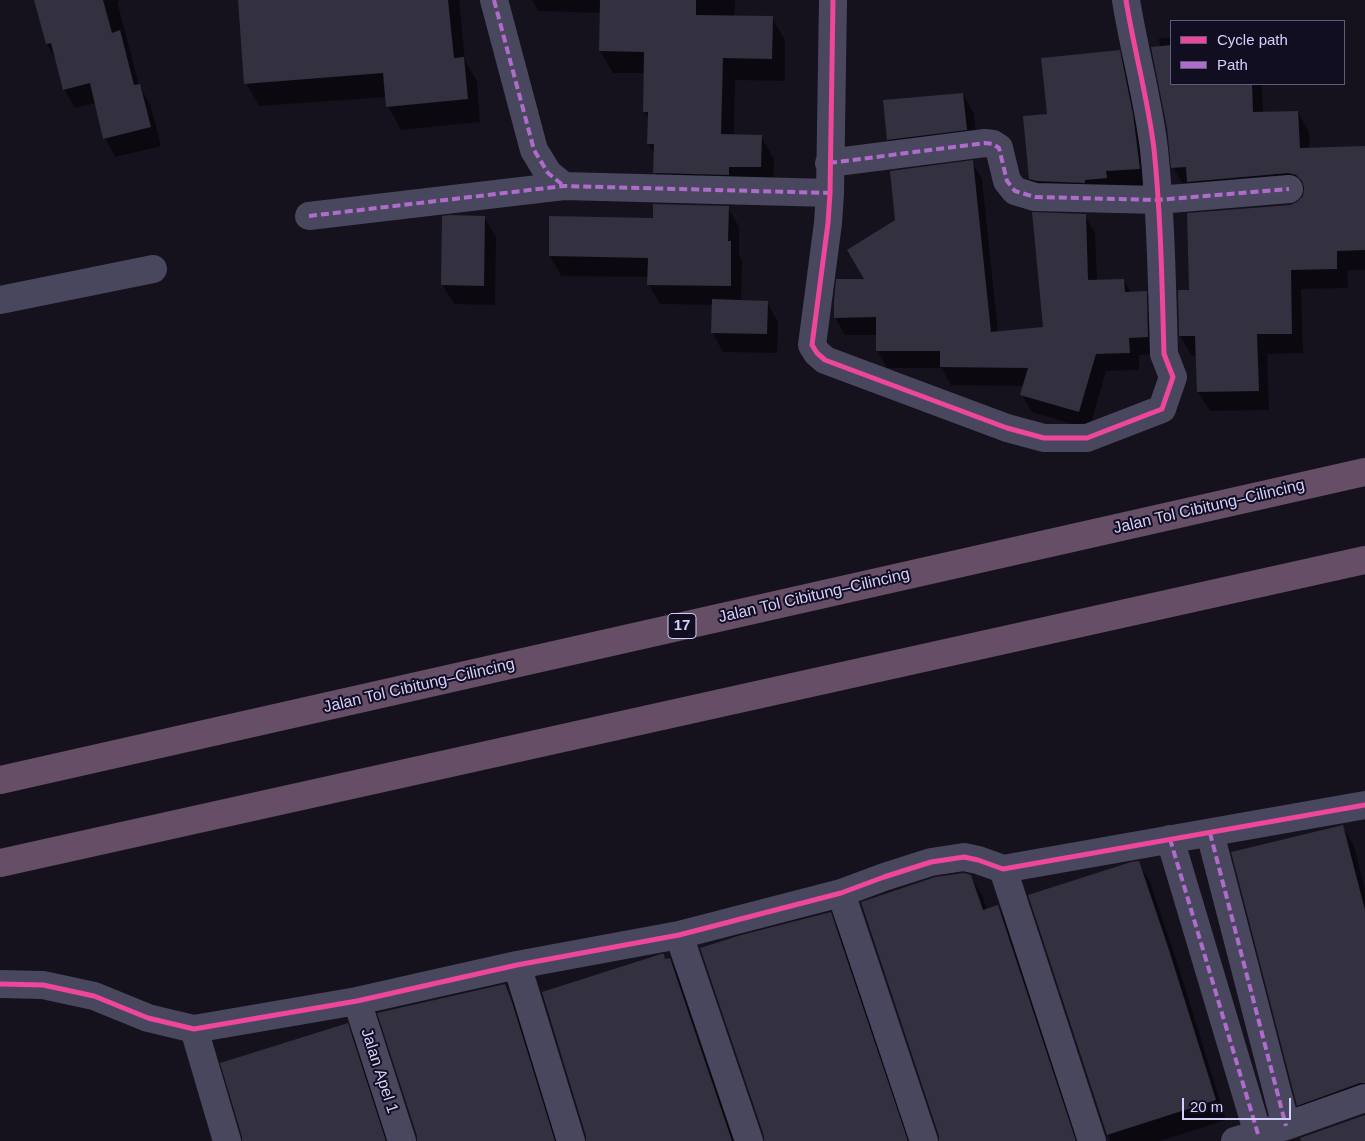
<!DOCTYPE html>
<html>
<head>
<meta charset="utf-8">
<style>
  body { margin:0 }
  #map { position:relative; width:1365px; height:1141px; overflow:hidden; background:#15121d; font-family:Helvetica,sans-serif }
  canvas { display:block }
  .legend { position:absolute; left:1170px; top:20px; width:175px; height:65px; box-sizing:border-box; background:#120e21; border:1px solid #605b79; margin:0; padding:6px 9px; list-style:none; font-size:15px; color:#d6cffe }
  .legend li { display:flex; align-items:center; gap:10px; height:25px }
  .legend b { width:25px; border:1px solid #605b79 }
  .scale { position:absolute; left:1182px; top:1098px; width:109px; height:22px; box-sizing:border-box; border:2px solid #d6cffe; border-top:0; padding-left:6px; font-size:15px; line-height:18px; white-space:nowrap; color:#d6cffe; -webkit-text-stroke:4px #120e21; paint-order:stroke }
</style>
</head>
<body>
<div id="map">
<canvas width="1365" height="1141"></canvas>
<ul class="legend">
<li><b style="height:6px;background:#ed469a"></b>Cycle path</li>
<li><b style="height:6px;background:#b06ccc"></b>Path</li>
</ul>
<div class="scale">20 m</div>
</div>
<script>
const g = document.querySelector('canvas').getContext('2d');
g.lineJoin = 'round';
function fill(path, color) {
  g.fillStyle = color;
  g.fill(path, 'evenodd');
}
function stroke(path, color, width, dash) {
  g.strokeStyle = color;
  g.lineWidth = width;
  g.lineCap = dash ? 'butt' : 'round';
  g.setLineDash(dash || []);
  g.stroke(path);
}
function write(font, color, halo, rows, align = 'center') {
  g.font = font + ' Helvetica,sans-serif';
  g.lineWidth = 4;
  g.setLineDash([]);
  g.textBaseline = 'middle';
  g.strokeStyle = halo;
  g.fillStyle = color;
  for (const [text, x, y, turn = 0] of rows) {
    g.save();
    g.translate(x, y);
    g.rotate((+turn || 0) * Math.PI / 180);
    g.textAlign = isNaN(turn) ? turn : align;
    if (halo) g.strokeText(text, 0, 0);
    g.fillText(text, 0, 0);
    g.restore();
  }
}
const shadow = new Path2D(`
  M35,0H122L117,1L139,85L150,104L161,146L115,157L105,138L96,103L75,108L64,89L57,61L47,44Z
  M239,0H459L465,60L477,81L480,122L401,130L388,106L387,97L259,106L246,83Z
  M532,0H735L734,17L772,18L785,40V81L735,80L734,136H761L774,159L773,189L668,195L655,172V155L648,143L649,119L644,112L645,73H613L600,51L601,13L538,11Z
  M1159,38H1171V84H1262L1263,113L1298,112L1309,132L1310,149L1365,148V270H1347L1348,288L1301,289L1303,353L1267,354L1269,410L1210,411L1198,392L1197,355L1192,356L1180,336L1179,291H1190L1291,206L1298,203L1304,197L1305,194L1184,187L1173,167Z
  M1119,52L1130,71L1151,188L1042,198L1030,179L1048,115Z
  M963,94L974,114L977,149L899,159L888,139Z
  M972,162L982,179L998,333L1045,328L1085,215L1095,233L1097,281L1124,280L1131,293L1146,292L1156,310L1157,354L1139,355V370L1106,371L1089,429L1032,412L1022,395L1025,386L951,385L942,368H887L877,350L878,335H845L835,317L866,281L897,221Z
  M728,207L739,227V256L742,261L741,301L767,302L778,322L777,353L723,352L712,332L713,305L660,304L648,284L649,277L561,276L550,256V217L654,219Z
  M484,217L496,237L495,305L454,304L442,284Z
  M1342,826L1354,846L1365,891V1105L1309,1124L1298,1105Z
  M1138,862L1150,882L1179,968L1226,1120L1160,1141H1111L1108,1135L1030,896Z
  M970,876L982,895L987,910L998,906L1009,926L1079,1141H940Z
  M830,913L841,933L911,1141H765Z
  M663,955L666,960L670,959L681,979L736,1141H587Z
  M504,985L515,1005L559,1141H418Z
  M347,1025L358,1044L389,1141H243Z`);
const building = new Path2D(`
  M34,0H103L112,33L120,30L134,85L140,84L151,127L103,139L90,83L63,90L51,43L46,44Z
  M238,0H448L454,58L464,57L468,99L386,107L383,73L244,84Z
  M600,0H696V15L773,16L772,59L723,58L721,134L762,135L761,167H729V175L653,173L654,144H647L648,112H643L644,52L599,51Z
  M1171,45V84H1252L1253,112L1298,111L1300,148L1365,146V250L1337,251V269L1291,270L1292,334H1257L1259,391L1197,392L1195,336H1179L1178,290H1189L1187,213L1290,205L1297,202L1303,196L1304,187L1302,181L1296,175L1288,173L1187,182L1186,167L1171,168L1167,128L1151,47Z
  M1120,50L1133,114L1140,169L1106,171L1107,178L1085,180V183L1037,181L1029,179L1023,116L1047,114L1041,58Z
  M963,93L967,130L887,140L883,100Z
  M973,160L991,332L1043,327L1032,212L1086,214L1088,280L1124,279L1125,292L1147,291L1148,337L1129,338L1130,353L1096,354L1079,412L1020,395L1028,368L940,367V351H876V317L834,318V301L836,279H864L847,250L895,220L890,171Z
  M653,204L729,206L728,241H731V286L647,285L648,258L549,256V216L653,218Z
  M449,215L485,216L484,286L441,285L442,216Z
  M712,299L768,301L767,334L711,333Z
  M1343,825L1365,910V1083H1360L1297,1106L1231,852Z
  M1139,861L1168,947L1216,1100L1107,1135L1028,895L1131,862Z
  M964,873L971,875L983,910L998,905L1076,1141H939V1136L861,902L935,877Z
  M831,912L908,1141H764V1136L700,948L741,935Z
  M661,954H664L665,959L670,958L732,1141H586V1136L542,992Z
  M505,984L512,1002L555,1141H417V1136L377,1013Z
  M348,1023L386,1141H242V1137L220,1063Z
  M1365,1115V1141H1301L1300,1138Z`);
const minor = new Path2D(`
  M494,0L534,150L548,173L564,186
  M833,0L830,193L828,223L812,345L817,353L825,360L1007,428L1044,438H1087L1162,409L1173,377L1164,354C1162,286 1161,217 1154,149C1148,99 1134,50 1126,0
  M829,163L985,143L993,144L999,148L1007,181L1015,191L1035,197L1158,200L1289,189
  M309,216L564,186L830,193
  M0,300L153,269
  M1210,833L1286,1126
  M1170,839L1258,1134
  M1003,869L1092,1141
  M841,893L924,1141
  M679,935L749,1141
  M517,965L571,1141
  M0,984L43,985L94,996L148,1018L194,1029L357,1001L517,965L679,935L841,893L884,877L931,862L964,857L978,860L1003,869C1123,847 1244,827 1365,805
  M357,1001L402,1141
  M194,1029L227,1141
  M1235,1141L1286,1126L1365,1098`);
const highway = new Path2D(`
  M0,780L1365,472
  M0,863L1365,560`);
const quiet = new Path2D(`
  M494,0L534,150L548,173L564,186
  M829,163L985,143L993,144L999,148L1007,181L1015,191L1035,197L1158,200L1289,189
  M309,216L564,186L830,193
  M1210,833L1286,1126
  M1170,839L1258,1134`);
const cycleway = new Path2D(`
  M833,0L830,193L828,223L812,345L817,353L825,360L1007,428L1044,438H1087L1162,409L1173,377L1164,354C1162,286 1161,217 1154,149C1148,99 1134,50 1126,0
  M0,984L43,985L94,996L148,1018L194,1029L357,1001L517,965L679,935L841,893L884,877L931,862L964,857L978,860L1003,869C1123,847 1244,827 1365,805`);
const shields = [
  [682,626,28]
];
const shieldNames = [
  ["17",682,626]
];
const streetNames = [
  ["Jalan Tol Cibitung–Cilincing",1209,507,-13],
  ["Jalan Tol Cibitung–Cilincing",814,596,-13],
  ["Jalan Tol Cibitung–Cilincing",419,686,-13],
  ["Jalan Apel 1",379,1071,72]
];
fill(shadow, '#0007');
fill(building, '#33303f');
stroke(minor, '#49475e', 28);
stroke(highway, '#654e66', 28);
stroke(quiet, '#b06ccc', 4, [8, 4]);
stroke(cycleway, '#ed469a', 5);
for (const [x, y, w] of shields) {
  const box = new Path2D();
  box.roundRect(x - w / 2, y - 12.5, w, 25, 4);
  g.fillStyle = '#120e21';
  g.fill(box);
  stroke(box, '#d6cffe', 1);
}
write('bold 15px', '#d6cffe', null, shieldNames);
write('16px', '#d6cffe', '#120e21', streetNames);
</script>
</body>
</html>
